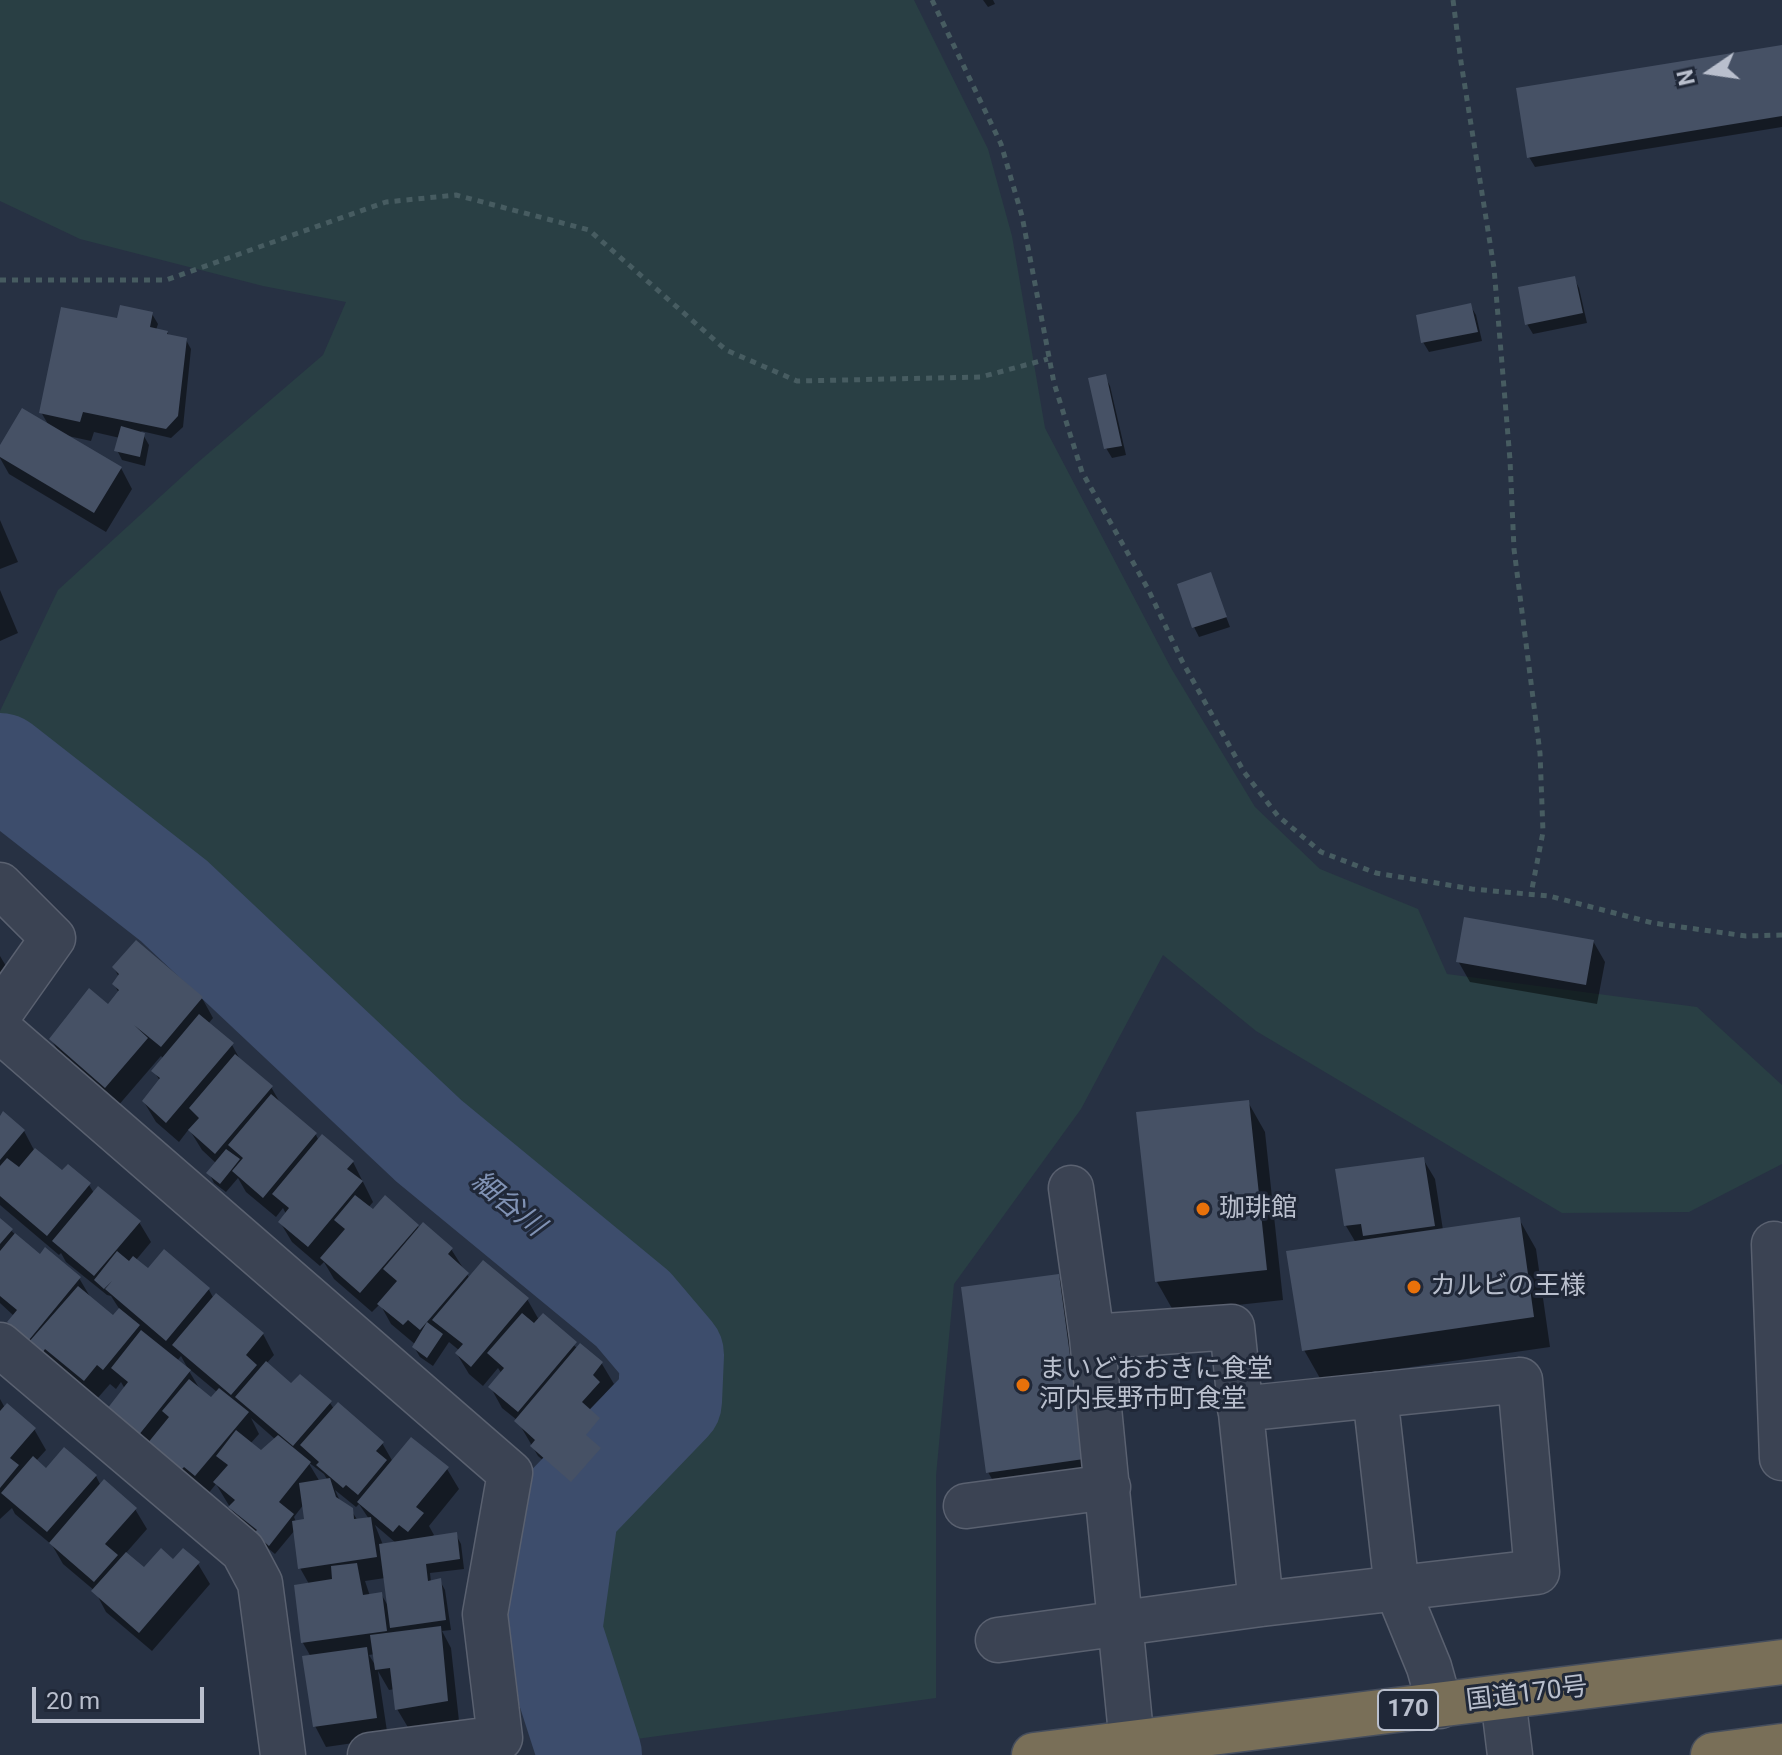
<!DOCTYPE html>
<html>
<head>
<meta charset="utf-8">
<style>
  body { margin:0 }
  #map { position:relative; width:1782px; height:1755px; overflow:hidden; background:#273143; font-family:Roboto,sans-serif }
  canvas { display:block }
  .north { position:absolute; left:1670px; top:32px; width:80px; height:80px; -webkit-text-stroke:6px #202838; paint-order:stroke; rotate:257deg; font-size:22px; font-weight:700; line-height:32px; text-align:center; color:#b9bfcd }
  .north::after { content:''; display:block; margin:auto; width:28px; height:36px; background:#b9bfcd; clip-path:polygon(50% 0,100% 100%,50% 72%,0 100%) }
  .scale { position:absolute; left:32px; top:1687px; width:172px; height:36px; box-sizing:border-box; border:4px solid #b9bfcd; border-top:0; padding-left:10px; font-size:24px; line-height:28px; white-space:nowrap; color:#b9bfcd; -webkit-text-stroke:6px #202838; paint-order:stroke }
</style>
</head>
<body>
<div id="map">
<canvas width="1782" height="1755"></canvas>
<div class="north">N</div>
<div class="scale">20 m</div>
</div>
<script>
const g = document.querySelector('canvas').getContext('2d');
g.lineJoin = 'round';
function fill(path, color) {
  g.fillStyle = color;
  g.fill(path, 'evenodd');
}
function stroke(path, color, width, dash) {
  g.strokeStyle = color;
  g.lineWidth = width;
  g.lineCap = dash ? 'butt' : 'round';
  g.setLineDash(dash || []);
  g.stroke(path);
}
function write(font, color, halo, rows, align = 'center') {
  g.font = font + ' Roboto,"Noto Sans JP",sans-serif';
  g.lineWidth = 6;
  g.setLineDash([]);
  g.textBaseline = 'middle';
  g.strokeStyle = halo;
  g.fillStyle = color;
  for (const [text, x, y, turn = 0] of rows) {
    g.save();
    g.translate(x, y);
    g.rotate((+turn || 0) * Math.PI / 180);
    g.textAlign = isNaN(turn) ? turn : align;
    if (halo) g.strokeText(text, 0, 0);
    g.fillText(text, 0, 0);
    g.restore();
  }
}
const green = new Path2D(`
  M0,0H914L988,149L1012,236L1045,428L1171,668L1255,807L1320,869L1418,909L1447,974L1697,1007L1782,1085V1164L1689,1212L1562,1213L1256,1031L1163,955L1081,1109L954,1284L936,1476V1698L607,1743L569,1631L601,1510L693,1408L691,1353L645,1296L431,1125L182,888L0,736V711L58,590L196,464L323,355L346,302L263,286L80,239L0,201Z`);
const shadow = new Path2D(`
  M983,0H993L995,4L988,7Z
  M1782,47V127L1535,167L1529,157Z
  M1574,278L1579,288L1587,323L1533,334L1527,324Z
  M1470,305L1476,315L1482,341L1429,352L1423,342Z
  M152,314L158,324L156,330L167,332L170,337L186,340L191,349L183,427L171,438L141,431L149,445L145,466L122,460L117,450L120,438L94,432L91,441L68,436L121,468L132,489L106,532L9,474L0,458V449L49,426L41,412L119,320Z
  M1105,377L1110,386L1126,455L1112,458L1106,448Z
  M0,520L18,562L0,569Z
  M1210,575L1230,627L1199,637L1194,627Z
  M0,590L18,633L0,641Z
  M1593,941L1605,962L1597,1004L1470,982L1458,961Z
  M0,956L12,976L0,990Z
  M114,968L202,998L213,1018L208,1024L232,1045L242,1063L271,1087L282,1106L316,1135L319,1141L353,1162L373,1202L368,1208L374,1212L385,1198L421,1229L451,1249L470,1279L527,1299L539,1320L543,1316L578,1349L581,1346L602,1364L614,1384L605,1394L610,1403L598,1418L611,1439L600,1451L605,1459L577,1490L538,1456L517,1420L502,1408L491,1388L502,1374L498,1368L483,1386L469,1374L457,1354L460,1351L449,1342L433,1366L420,1357L414,1347L416,1345L391,1324L380,1304L372,1312L334,1279L324,1262L320,1266L292,1242L280,1222L286,1214L283,1208L276,1217L246,1192L238,1178L226,1192L214,1183L209,1173L217,1164L202,1150L189,1129L179,1142L156,1122L144,1102L160,1081L154,1071L164,1059L161,1056L117,1107L63,1059L51,1039L108,1007L119,993L114,984L119,977Z
  M1248,1102L1265,1132L1283,1300L1174,1312L1157,1282Z
  M0,1116L24,1131L34,1150L62,1173L89,1185L94,1193L139,1222L151,1242L136,1260L148,1271L164,1252L209,1290L214,1299L263,1334L274,1355L266,1364L292,1386L330,1403L334,1409L382,1443L393,1462L447,1469L459,1489L429,1526L434,1535L431,1538L456,1535L461,1544L464,1569L430,1573L431,1582L440,1581L445,1590L451,1630L442,1631L451,1648L459,1721L409,1729L397,1709L395,1689L389,1690L378,1671L388,1738L326,1747L315,1726L311,1657L303,1643L309,1584L300,1568L295,1530L275,1554L242,1527L216,1484L207,1495L121,1430L125,1389L121,1382L116,1389L110,1384L96,1400L56,1367L51,1358L47,1363L21,1343L9,1323L14,1316L0,1303V1221L40,1256L79,1278L92,1300L113,1318L120,1310L111,1296L107,1295L66,1262L61,1253L59,1255L0,1205ZM181,1356L187,1367L217,1392L211,1400L201,1391L189,1371L177,1361ZM251,1418L276,1440L261,1453L250,1444L259,1434ZM308,1462L324,1474L328,1481L320,1482ZM335,1490L356,1507L359,1504L369,1519L358,1521L351,1510L341,1503ZM304,1504L306,1520L296,1522L294,1517ZM375,1525L396,1543L383,1545ZM385,1578L390,1609L381,1594L370,1596L365,1581ZM375,1654L377,1668L369,1655Z
  M1423,1159L1435,1179L1443,1230L1519,1219L1536,1249L1550,1347L1321,1380L1304,1350L1356,1243L1346,1226L1338,1171Z
  M1058,1276L1076,1306L1100,1489L1005,1502L988,1472Z
  M0,1399L5,1408L34,1429L46,1450L36,1461L46,1471L96,1476L101,1486L135,1509L147,1529L125,1554L144,1570L174,1561L198,1564L210,1584L152,1651L106,1612L95,1591L63,1564L52,1545L15,1514L12,1508L0,1519Z`);
const river = new Path2D(`
  M0,765L174,901L429,1141L633,1309L672,1355L670,1401L567,1508L550,1631L590,1755`);
const building = new Path2D(`
  M1782,45V116L1527,158L1516,88Z
  M1575,276L1583,313L1525,325L1518,287Z
  M1471,303L1478,332L1421,343L1416,315Z
  M120,305L153,312L150,327L168,331L167,334L187,338L178,416L166,429L83,412L80,422L39,413L61,307L117,318Z
  M1106,374L1122,446L1104,449L1088,378Z
  M22,408L122,467L94,513L0,457V445Z
  M121,426L145,433L140,457L114,451Z
  M1211,572L1227,617L1192,628L1177,584Z
  M1464,917L1594,940L1586,985L1456,962Z
  M136,940L203,997L161,1047L134,1025L148,1038L105,1088L49,1039L89,988L108,1004L119,990L112,984L119,974L112,967Z
  M199,1014L234,1043L166,1123L142,1101L160,1078L151,1071Z
  M235,1054L273,1086L215,1154L188,1130L199,1118L189,1108Z
  M271,1094L317,1133L263,1198L232,1171L243,1158L228,1145Z
  M1249,1100L1267,1270L1155,1282L1136,1112Z
  M3,1111L25,1130L0,1160V1116Z
  M322,1134L354,1161L347,1169L363,1181L308,1247L278,1222L289,1208L272,1194Z
  M35,1148L62,1170L68,1164L91,1183L47,1236L0,1196V1166L7,1158L19,1167Z
  M226,1149L240,1159L220,1184L206,1173Z
  M1424,1157L1435,1226L1363,1236L1361,1224L1344,1226L1335,1169Z
  M98,1186L141,1221L94,1276L52,1241Z
  M355,1195L373,1209L385,1195L419,1225L360,1293L320,1258L345,1229L334,1220Z
  M1520,1217L1534,1317L1302,1351L1286,1251Z
  M0,1218L13,1229L0,1244Z
  M423,1222L453,1248L448,1254L469,1273L420,1330L408,1320L403,1325L377,1304L397,1281L383,1269Z
  M15,1233L40,1254L45,1247L81,1277L29,1340L7,1322L17,1310L0,1296V1251Z
  M164,1249L210,1288L166,1341L105,1289L112,1281L104,1289L94,1280L117,1251L129,1261L133,1256L148,1268Z
  M483,1260L529,1298L471,1367L455,1353L463,1344L432,1320Z
  M1059,1274L1084,1459L986,1473L961,1287Z
  M78,1286L113,1315L119,1308L140,1325L103,1370L97,1365L84,1381L45,1349L41,1355L28,1343Z
  M216,1293L264,1333L246,1355L257,1365L231,1395L172,1345Z
  M522,1313L534,1323L543,1313L577,1342L518,1412L488,1387L504,1368L487,1353Z
  M427,1322L443,1334L427,1358L412,1347Z
  M141,1330L191,1370L138,1436L107,1409L128,1382L111,1368Z
  M580,1343L603,1362L593,1375L600,1382L582,1402L600,1418L586,1435L601,1448L571,1482L530,1446L535,1440L514,1421Z
  M266,1361L291,1383L300,1374L332,1401L293,1446L235,1397Z
  M189,1379L211,1397L219,1388L249,1412L195,1476L184,1467L180,1471L147,1444L169,1417L162,1411Z
  M338,1402L384,1442L376,1451L387,1460L358,1495L346,1485L343,1488L316,1465L319,1462L300,1445Z
  M7,1403L36,1428L10,1458L19,1465L0,1488V1411Z
  M236,1430L261,1450L278,1435L311,1462L279,1502L294,1514L269,1546L254,1533L257,1530L228,1507L235,1500L213,1482L228,1465L216,1456Z
  M411,1437L449,1467L416,1507L424,1513L408,1532L399,1525L393,1532L357,1502Z
  M64,1447L97,1475L47,1532L1,1493L33,1456L46,1468Z
  M330,1478L336,1497L353,1508L354,1519L371,1517L377,1557L298,1569L292,1521L304,1519L299,1483Z
  M104,1479L137,1508L105,1544L118,1555L94,1582L49,1543Z
  M457,1532L460,1559L426,1564L428,1581L441,1578L446,1620L390,1628L379,1544Z
  M161,1548L173,1559L183,1548L200,1562L139,1633L91,1591L126,1552L144,1567Z
  M357,1563L363,1595L382,1592L387,1631L301,1643L294,1585L332,1579L331,1566Z
  M441,1626L448,1701L395,1710L390,1668L375,1670L370,1635Z
  M367,1647L377,1718L313,1727L302,1656Z`);
const path = new Path2D(`
  M932,0L1001,144L1022,216L1054,383L1082,472L1148,589L1182,661L1244,772L1278,816L1321,852L1376,873L1472,889L1549,896L1653,923L1746,936L1782,935
  M1453,0L1461,62L1494,268L1510,460L1514,549L1540,753L1543,832L1531,894
  M0,280H166L386,202L456,195L589,230L726,350L797,381L981,377L1048,359`);
const minor = new Path2D(`
  M0,885L53,938L0,1013
  M0,1030L510,1473L485,1614L500,1738L370,1755
  M1071,1188L1092,1337
  M1774,1244L1782,1458
  M0,1345L243,1551L260,1583L283,1755
  M1375,1395L1397,1589L1429,1667L1440,1706
  M966,1506L1108,1487
  M998,1640L1261,1604L1537,1572L1520,1380L1240,1409
  M1503,1698L1510,1755
  M1132,1744L1092,1337L1232,1327L1261,1604`);
const highway = new Path2D(`
  M1034,1755L1782,1662
  M1713,1755L1782,1746`);
const markers = [
  [1203,1209,8,"#e8710a"],
  [1414,1287,8,"#e8710a"],
  [1023,1385,8,"#e8710a"]
];
const shields = [
  [1408,1710,60]
];
const shieldNames = [
  ["170",1408,1710]
];
const poiNames = [
  ["珈琲館",1219,1209],
  ["カルビの王様",1430,1287],
  ["まいどおおきに食堂",1039,1370],
  ["河内長野市町食堂",1039,1400]
];
const streetNames = [
  ["国道170号",1527,1695,-7]
];
const waterNames = [
  ["細谷川",507,1205,39]
];
fill(green, '#293f44');
fill(shadow, '#0007');
stroke(river, '#3d4d6c', 104);
fill(building, '#465165');
stroke(minor, '#5a6170', 47);
stroke(highway, '#464e5d', 47);
stroke(path, '#475c61', 5, [6, 6]);
stroke(minor, '#3b4353', 44);
stroke(highway, '#796f58', 44);
for (const [x, y, r, color] of markers) {
  const dot = new Path2D();
  dot.arc(x, y, r, 0, 2 * Math.PI);
  g.fillStyle = color;
  g.fill(dot);
  stroke(dot, '#202838', 3);
}
for (const [x, y, w] of shields) {
  const box = new Path2D();
  box.roundRect(x - w / 2, y - 20, w, 40, 6);
  g.fillStyle = '#202838';
  g.fill(box);
  stroke(box, '#b9bfcd', 2);
}
write('bold 24px', '#b9bfcd', null, shieldNames);
write('26px', '#b9bfcd', '#202838', poiNames, 'left');
write('26px', '#b9bfcd', '#202838', streetNames);
write('italic 28px', '#8092b4', '#202838', waterNames);
</script>
</body>
</html>
